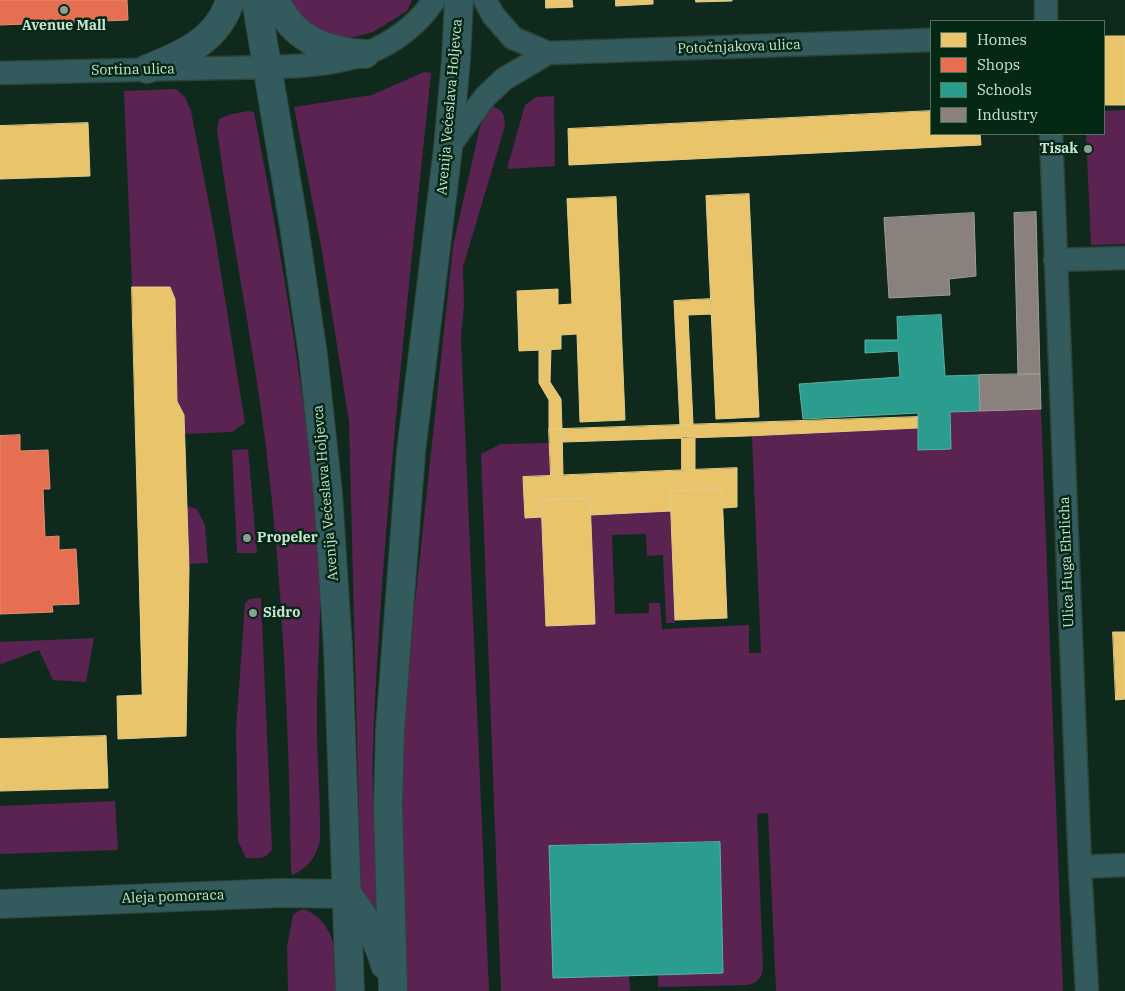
<!DOCTYPE html>
<html>
<head>
<meta charset="utf-8">
<style>
  body { margin:0 }
  #map { position:relative; width:1125px; height:991px; overflow:hidden; background:#0f291c; font-family:"IBM Plex Serif",serif }
  canvas { display:block }
  .legend { position:absolute; left:930px; top:20px; width:175px; height:115px; box-sizing:border-box; background:#052815; border:1px solid #547260; margin:0; padding:6px 9px; list-style:none; font-size:15px; color:#cae2d1 }
  .legend li { display:flex; align-items:center; gap:10px; height:25px }
  .legend b { width:25px; border:1px solid #547260 }
</style>
</head>
<body>
<div id="map">
<canvas width="1125" height="991"></canvas>
<ul class="legend">
<li><b style="height:14px;background:#e9c46a"></b>Homes</li>
<li><b style="height:14px;background:#e76f51"></b>Shops</li>
<li><b style="height:14px;background:#2a9d8f"></b>Schools</li>
<li><b style="height:14px;background:#8a817c"></b>Industry</li>
</ul>
</div>
<script>
const g = document.querySelector('canvas').getContext('2d');
g.lineJoin = 'round';
function fill(path, color) {
  g.fillStyle = color;
  g.fill(path, 'evenodd');
}
function stroke(path, color, width, dash) {
  g.strokeStyle = color;
  g.lineWidth = width;
  g.lineCap = dash ? 'butt' : 'round';
  g.setLineDash(dash || []);
  g.stroke(path);
}
function write(font, color, halo, rows, align = 'center') {
  g.font = font + ' "IBM Plex Serif",serif';
  g.lineWidth = 5;
  g.setLineDash([]);
  g.textBaseline = 'middle';
  g.strokeStyle = halo;
  g.fillStyle = color;
  for (const [text, x, y, turn = 0] of rows) {
    g.save();
    g.translate(x, y);
    g.rotate((+turn || 0) * Math.PI / 180);
    g.textAlign = isNaN(turn) ? turn : align;
    if (halo) g.strokeText(text, 0, 0);
    g.fillText(text, 0, 0);
    g.restore();
  }
}
const green = new Path2D(`
  M289,0H412L407,11L373,32L339,41L308,28Z
  M424,72L431,73C408,298 382,522 373,748C371,803 378,858 376,913L361,896L349,421L322,251L294,107L372,95Z
  M176,89L185,97L191,111L214,230L245,423L232,432L185,434L184,415L177,401L175,299L170,287H132L124,91Z
  M554,96L555,166L507,169L525,105L536,97Z
  M493,107C503,109 505,116 505,126L463,267L464,305L461,337L489,991H406L401,863L402,758L414,612L453,246L480,127L489,108Z
  M1125,110V244L1091,245L1086,134H1104V111Z
  M248,111L254,112C282,259 308,405 319,553C323,611 316,669 317,727C317,765 321,803 320,841C316,857 308,868 292,875L291,872C289,730 283,587 266,447C253,341 231,236 217,130L219,119L228,115Z
  M1041,409L1063,991H776L768,813L757,814L763,969C761,979 757,983 747,985L658,987V974L723,973L720,842L629,975L630,991H501L481,454L501,444L550,443L551,476L523,477L542,517L546,626L595,624L591,515L671,511L675,623H666L663,555L647,556L646,534L612,535L615,614L649,613V603H660L662,629L749,625V653H761L752,436L918,428L919,450L951,449L950,412Z
  M248,449L257,553H237L232,450Z
  M187,506L197,509L205,525L208,563L188,564Z
  M261,598L272,849C267,860 257,858 246,858L238,841L236,730L245,603L250,599Z
  M94,638L86,682L53,680L39,650L1,664L0,662V642Z
  M115,801L118,850L0,854V806Z
  M304,909C339,924 336,959 337,991H288L287,947L293,915L298,911Z`);
const homes = new Path2D(`
  M546,0H572L573,7L546,8Z
  M616,0H653V4L616,6Z
  M696,0H732V1L696,2Z
  M1104,36H1125V105H1104Z
  M931,111V134H980L981,145L569,165L568,129Z
  M88,123L90,176L0,179V126Z
  M749,194L759,417L716,419L706,196Z
  M616,197L625,420L580,422L577,334L561,335V349L519,351L517,291L558,289V305L572,304L567,199Z
  M132,287H170L175,299L177,401L184,415L189,569L186,736L118,739L117,696L142,695Z
  M711,299L712,314L688,315L693,424L680,425L674,301Z
  M551,349L550,382L561,399L562,429H549V400L539,383V350Z
  M918,417V428L747,436L563,442L562,429Z
  M549,429H562L563,475L551,476Z
  M682,437H695V470H682Z
  M737,468V507L723,508L722,489L670,491L671,511L591,515L590,498L541,500L542,517L525,518L523,477Z
  M722,489L727,618L675,620L670,491Z
  M590,498L595,624L546,626L541,500Z
  M1113,632H1125V699L1116,700Z
  M106,736L108,788L0,791V739Z`);
const shops = new Path2D(`
  M0,0H127L128,20L0,25Z
  M20,435V451L48,450L50,489H43L45,537L59,536V550L76,549L79,604L52,605L53,612L0,614V436Z`);
const schools = new Path2D(`
  M941,315L945,376L979,375L980,411L950,412L951,449L918,450V413L803,419L799,384L900,377L898,351L865,353V340H898L897,317Z
  M720,842L723,973L553,978L549,846Z`);
const industry = new Path2D(`
  M1036,212L1040,374L1018,375L1014,213Z
  M974,213L976,276L949,279L950,295L889,298L884,218Z
  M1040,374L1041,409L980,411L979,375Z`);
const minor = new Path2D(`
  M485,0L493,15L513,38L548,53L931,40
  M1046,0V21
  M0,73C73,71 147,70 220,68C263,67 327,69 367,53C393,43 419,24 434,0
  M1051,134L1080,867L1087,991
  M448,148L485,97L504,79L548,53
  M1055,260L1125,258
  M1080,867L1125,865`);
const tertiary = new Path2D(`
  M256,0L294,226L313,355L328,494L338,648L350,991
  M275,0C293,39 325,52 365,54
  M147,69C182,55 219,40 230,0
  M347,894C364,916 378,938 385,965
  M0,904L281,893L347,894
  M393,991L388,806L390,730L411,452L448,148L456,59L459,0`);
const markers = [
  [64,10,5,"#89a192"],
  [1088,149,5,"#89a192"],
  [247,538,5,"#89a192"],
  [253,613,5,"#89a192"]
];
const poiNames = [
  ["Avenue Mall",64,26,"center"],
  ["Tisak",1078,149,"right"],
  ["Propeler",257,538],
  ["Sidro",263,613]
];
const streetNames = [
  ["Potočnjakova ulica",739,47,-2],
  ["Sortina ulica",133,70,-1],
  ["Avenija Većeslava Holjevca",450,107,-85],
  ["Avenija Većeslava Holjevca",326,493,-95],
  ["Ulica Huga Ehrlicha",1067,562,-92],
  ["Aleja pomoraca",173,897,-2]
];
fill(green, '#5a2352');
fill(homes, '#e9c46a');
stroke(homes, '#e0cd89', 1);
fill(shops, '#e76f51');
stroke(shops, '#de9277', 1);
fill(schools, '#2a9d8f');
stroke(schools, '#5ab2a3', 1);
fill(industry, '#8a817c');
stroke(industry, '#9d9e96', 1);
stroke(minor, '#2f4439', 25);
stroke(tertiary, '#2f4439', 30);
stroke(minor, '#335b5e', 22);
stroke(tertiary, '#335b5e', 28);
for (const [x, y, r, color] of markers) {
  const dot = new Path2D();
  dot.arc(x, y, r, 0, 2 * Math.PI);
  g.fillStyle = color;
  g.fill(dot);
  stroke(dot, '#052815', 2);
}
write('bold 14px', '#cae2d1', '#052815', poiNames, 'left');
write('14px', '#cae2d1', '#052815', streetNames);
</script>
</body>
</html>
